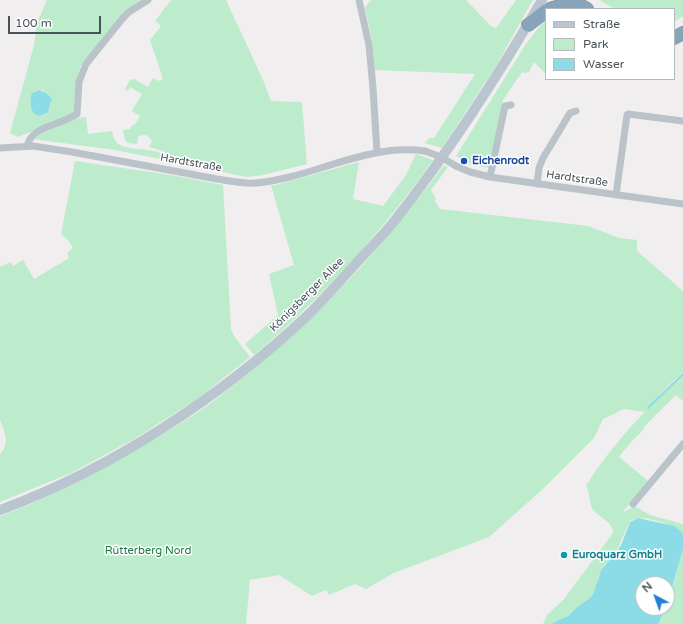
<!DOCTYPE html>
<html>
<head>
<meta charset="utf-8">
<style>
  body { margin:0 }
  #map { position:relative; width:683px; height:624px; overflow:hidden; background:#f0eeee; font-family:"Varela Round",sans-serif }
  canvas { display:block }
  .legend { position:absolute; left:545px; top:8px; width:130px; height:72px; box-sizing:border-box; background:#fff; border:1px solid #b5babd; margin:0; padding:5px 7px; list-style:none; font-size:12px; color:#47525a }
  .legend li { display:flex; align-items:center; gap:8px; height:20px }
  .legend b { width:20px; border:1px solid #b5babd }
  .north { position:absolute; left:635px; top:576px; width:40px; height:40px; box-sizing:border-box; background:#fff; border:1px solid #b5babd; border-radius:50%; rotate:319deg; font-size:11px; font-weight:700; line-height:16px; text-align:center; color:#47525a }
  .north::after { content:''; display:block; margin:auto; width:14px; height:18px; background:#217fd7; clip-path:polygon(50% 0,100% 100%,50% 72%,0 100%) }
  .scale { position:absolute; left:8px; top:16px; width:93px; height:18px; box-sizing:border-box; border:2px solid #47525a; border-top:0; padding-left:5px; font-size:12px; line-height:14px; white-space:nowrap; color:#47525a; -webkit-text-stroke:3px #fff; paint-order:stroke }
</style>
</head>
<body>
<div id="map">
<canvas width="683" height="624"></canvas>
<ul class="legend">
<li><b style="height:5px;background:#bac6cf"></b>Straße</li>
<li><b style="height:11px;background:#bdeccc"></b>Park</li>
<li><b style="height:11px;background:#8cdce7"></b>Wasser</li>
</ul>
<div class="north">N</div>
<div class="scale">100 m</div>
</div>
<script>
const g = document.querySelector('canvas').getContext('2d');
g.lineJoin = 'round';
function fill(path, color) {
  g.fillStyle = color;
  g.fill(path, 'evenodd');
}
function stroke(path, color, width, dash) {
  g.strokeStyle = color;
  g.lineWidth = width;
  g.lineCap = dash ? 'butt' : 'round';
  g.setLineDash(dash || []);
  g.stroke(path);
}
function write(font, color, halo, rows, align = 'center') {
  g.font = font + ' "Varela Round",sans-serif';
  g.lineWidth = 3;
  g.setLineDash([]);
  g.textBaseline = 'middle';
  g.strokeStyle = halo;
  g.fillStyle = color;
  for (const [text, x, y, turn = 0] of rows) {
    g.save();
    g.translate(x, y);
    g.rotate((+turn || 0) * Math.PI / 180);
    g.textAlign = isNaN(turn) ? turn : align;
    if (halo) g.strokeText(text, 0, 0);
    g.fillText(text, 0, 0);
    g.restore();
  }
}
const green = new Path2D(`
  M47,0H143L126,10L80,67L76,85L73,115L18,137L10,133L34,45L37,23ZM37,90H42L52,99C49,110 49,116 36,115L31,109C29,101 29,95 37,90Z
  M171,0H226L263,80L271,101L302,102L307,164L263,175L247,177L173,162C168,151 160,150 149,147L152,142C149,135 144,133 138,137L137,144L128,143L125,140L123,130L130,129L133,124L135,125L140,116L132,111L142,94L130,87L128,91L125,89L130,80L134,79L148,87L153,78L159,81L163,79L150,40L161,26L155,21Z
  M371,0H466L491,26L496,28L516,0H533L496,66L442,148L425,143L429,138H434L475,74L375,70L372,40L365,7Z
  M599,0H683V16L674,22V9H615Z
  M546,18V74L534,62L529,72L525,73L522,72L503,100L489,168L471,164L456,156L526,44Z
  M86,117L88,134L112,131C113,137 115,142 120,145C132,152 164,146 170,161L115,150L32,139C44,130 71,118 86,117Z
  M416,154L433,160C382,232 322,298 254,355L245,344L278,315L269,274L294,265L271,185H276L359,162L353,199L383,206L406,175Z
  M75,161L171,175L223,185L231,329L234,336L250,357L197,399L134,439L71,473L0,502V454C10,444 5,432 0,420V267L10,262L13,266L23,260L34,279L69,258L67,253L73,248L69,241L61,234Z
  M444,165L448,167L431,190L436,199L435,201L440,209L588,226L619,238L637,240V251L683,291V372L670,384L644,412L624,409L603,419L594,438L544,488L489,537L394,573L366,589L355,584L329,595L326,590L312,596L279,575L250,580L246,624H0V516C40,502 78,482 115,462C143,446 171,430 198,412C210,404 222,394 234,385C315,322 383,247 444,165Z
  M683,374V401L676,395L643,428L644,429L631,442L619,457L648,481L622,513L635,506L650,515L683,524V534C679,526 648,517 639,518C636,518 633,520 630,521L617,550L601,570L598,578L596,589L591,597L577,607L564,619L551,624H543L547,615L564,599L613,533C614,523 599,517 593,510C588,503 591,494 586,486L587,484C613,443 648,407 683,374Z
  M683,548V624H658L666,608H667Z`);
const water = new Path2D(`
  M39,90L46,93L52,99L48,112C33,123 27,105 32,93Z
  M638,518L674,526L682,532L683,535V549L667,605V584H643V608H666L658,624H551L568,616L577,607L591,597L594,592L601,570L618,550L622,543L630,522Z`);
const stream = new Path2D(`
  M648,408L683,374`);
const street = new Path2D(`
  M359,0L369,45L373,88L377,152
  M27,146C32,125 62,125 77,114L79,82L86,64L123,18L129,12L148,0
  M0,148L33,146L72,152L217,179C230,181 243,184 256,183C313,178 366,143 425,151
  M456,166L470,172L490,177L683,204
  M490,177L505,106L511,105
  M537,184L539,168L543,158L570,113L576,111
  M616,195L627,115L628,114L683,121
  M633,504L683,444`);
const secondary = new Path2D(`
  M0,510C112,469 222,396 308,315C326,297 343,278 360,259C372,246 385,233 396,219C450,150 498,76 542,0`);
const highway = new Path2D(`
  M571,0L587,9
  M550,9L560,6L569,7
  M528,25L546,11
  M674,38L683,33`);
const streetBridge = new Path2D(`
  M425,151L441,157L456,166`);
const markers = [
  [464,161,4,"#1a4fb4"],
  [564,555,4,"#0f9aa8"]
];
const transitNames = [
  ["Eichenrodt",472,161]
];
const streetNames = [
  ["Hardtstraße",191,163,10],
  ["Hardtstraße",577,179,8],
  ["Königsberger Allee",307,295,-45]
];
const parkNames = [
  ["Rütterberg Nord",148,551]
];
const cultureNames = [
  ["Euroquarz GmbH",572,555]
];
fill(green, '#bdeccc');
fill(water, '#8cdce7');
stroke(stream, '#8cdce7', 2);
stroke(highway, '#738fa6', 14);
stroke(street, '#bac3ca', 7);
stroke(secondary, '#bac6cf', 10);
stroke(highway, '#87a4ba', 13);
stroke(streetBridge, '#bac3ca', 7);
for (const [x, y, r, color] of markers) {
  const dot = new Path2D();
  dot.arc(x, y, r, 0, 2 * Math.PI);
  g.fillStyle = color;
  g.fill(dot);
  stroke(dot, '#fff', 1.5);
}
write('bold 11px', '#164399', '#fff', transitNames, 'left');
write('11px', '#47525a', '#fff', streetNames);
write('11px', '#1b7842', '#fff', parkNames);
write('bold 11px', '#0d838f', '#fff', cultureNames, 'left');
</script>
</body>
</html>
